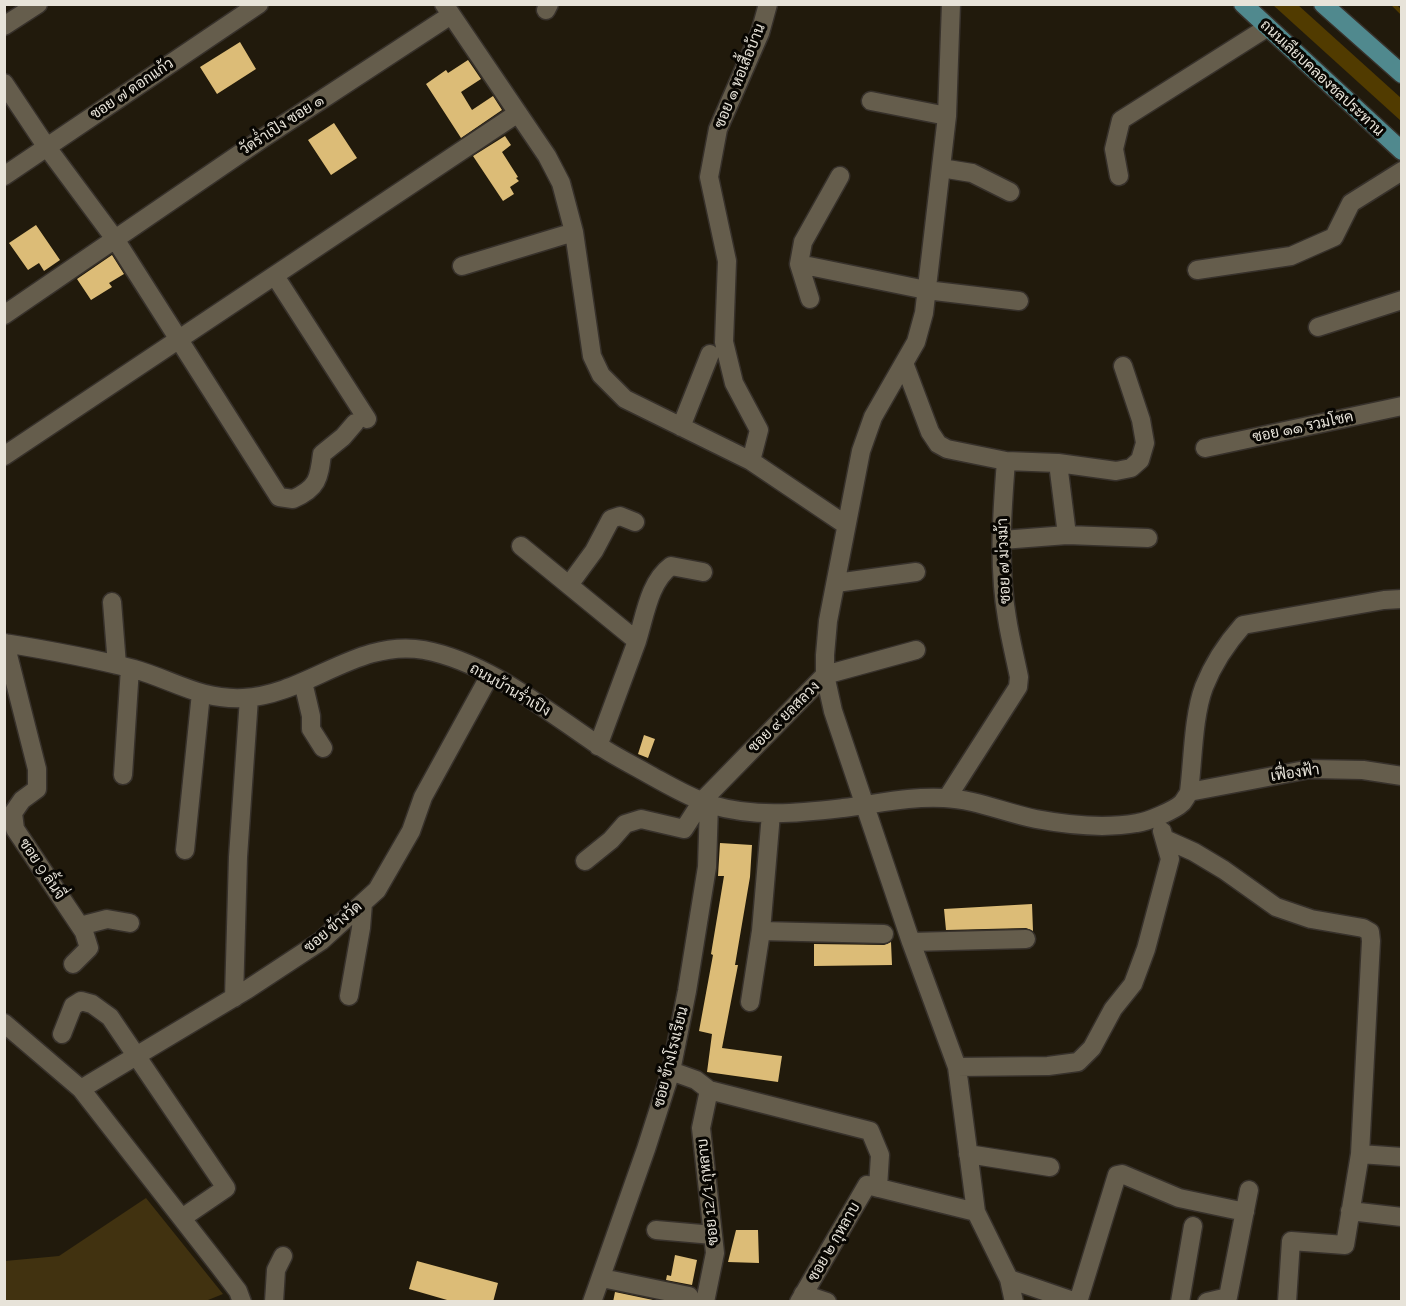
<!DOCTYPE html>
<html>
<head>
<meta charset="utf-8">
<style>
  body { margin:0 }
  #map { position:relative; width:1406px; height:1306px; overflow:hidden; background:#211a0c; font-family:Raleway,sans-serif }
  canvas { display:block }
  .frame { position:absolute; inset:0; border:6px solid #e7e3d9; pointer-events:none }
</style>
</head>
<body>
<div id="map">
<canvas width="1406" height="1306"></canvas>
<div class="frame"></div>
</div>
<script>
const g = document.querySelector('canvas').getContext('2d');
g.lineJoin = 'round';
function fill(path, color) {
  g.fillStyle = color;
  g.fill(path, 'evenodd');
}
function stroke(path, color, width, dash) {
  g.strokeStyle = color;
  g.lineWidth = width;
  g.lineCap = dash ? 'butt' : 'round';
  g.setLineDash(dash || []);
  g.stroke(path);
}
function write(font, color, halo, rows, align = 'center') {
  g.font = font + ' Raleway,Sarabun,sans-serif';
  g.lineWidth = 6;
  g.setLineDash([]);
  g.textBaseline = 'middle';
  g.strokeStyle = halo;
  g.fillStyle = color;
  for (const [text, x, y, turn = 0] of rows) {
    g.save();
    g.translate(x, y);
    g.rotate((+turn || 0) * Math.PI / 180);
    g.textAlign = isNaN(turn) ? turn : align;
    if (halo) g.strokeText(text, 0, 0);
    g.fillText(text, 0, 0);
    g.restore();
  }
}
const green = new Path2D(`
  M146,1198L223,1294L203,1302L5,1301V1261L59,1256Z`);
const water = new Path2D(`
  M1273,5H1298L1401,98V121Z`);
const stream = new Path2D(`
  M1393,4L1402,13`);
const building = new Path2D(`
  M240,42L256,69L217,94L200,67Z
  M468,60L481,79L461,92L472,110L493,96L502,110L461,138L426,84L446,70L448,73Z
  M334,123L357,158L331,175L308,140Z
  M505,136L511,145L502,152L518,177L516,178L519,181L510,187L514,194L503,201L473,156Z
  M36,225L60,260L44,271L39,263L28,270L9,243Z
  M112,255L124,274L109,283L112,287L91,300L77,279Z
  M644,735L655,739L648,758L638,754Z
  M720,843L752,845L750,877L735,965H738L722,1048L782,1056L778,1082L707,1072L712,1034L699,1031L713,955L711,954L724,876H718Z
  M1032,904L1033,931L1026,928L946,930L944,909Z
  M891,942L892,965L814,966V944L884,945Z
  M736,1230H758L759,1263L728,1262Z
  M675,1255L697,1260L692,1285L666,1280L667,1275L671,1276Z
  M417,1261L498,1283L493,1302H454L409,1289Z
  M615,1292L653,1300V1302H613Z`);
const minor = new Path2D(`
  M444,4L547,156L561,183L574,232L592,356L601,375L625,399L751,461L846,525
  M951,4L947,116L924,313L916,342L873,417L861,451L828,621L825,655V675L833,711L911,942L957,1067L976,1212L1009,1279L1014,1302
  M546,10L549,4
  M4,26L38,4
  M4,83L46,146L115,239L279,497L293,499C318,488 319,478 322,454L343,437L355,423
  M871,101L947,116
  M941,168L972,173L1010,192
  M4,176L259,4
  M1119,176L1114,149L1121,120L1268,27
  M799,264L926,290L1019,301
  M462,266L574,232
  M1197,270L1291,256L1334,237L1351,203L1402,171
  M275,276L367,419
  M810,299L799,264L803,242L840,176
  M4,315L263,138L451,15
  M1318,327L1402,300
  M904,363L930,432L938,444L947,449L1006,461L1058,463L1116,471L1131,468L1140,460L1145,443L1141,420L1123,366
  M681,427L710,354
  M1205,448L1402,406
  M4,456L518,113
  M751,461L759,430L734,383L724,342L727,261L709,177L718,129L760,33L768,4
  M1067,535L1148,538
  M1002,540L1067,535L1058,463
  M521,546L637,641L598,746
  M836,583L916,572
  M569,585L594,551L611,519L620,516L635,522
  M112,602L117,665
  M637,641C645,616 649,582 671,566L703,572
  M4,643C48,650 91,658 134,669C173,680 200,700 243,698C307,695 358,638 424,650C487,662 543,708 595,743C612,755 631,764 650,775C670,786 690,798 712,805C756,818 799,813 843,808C877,804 910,796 944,798C975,799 1005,813 1036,819C1068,825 1104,829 1137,823C1147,822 1175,810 1182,803C1183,802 1189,793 1189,792C1193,761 1193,716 1204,687C1213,664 1227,643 1243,625L1384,600L1402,599
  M5,643L37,769V789L22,800L13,813L15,829L84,932L89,948L73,964
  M303,682L311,716V729L323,748
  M123,775L130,668
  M1189,792L1310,769L1363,770L1402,776
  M947,798L1018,687L1019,677C1015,657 1010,638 1007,618C998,567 1002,512 1006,461
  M771,814L761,931L884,934
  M1165,839L1194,852L1224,870L1276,907L1311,919L1363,928L1370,932L1371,941L1360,1154L1345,1245L1291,1241L1287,1302
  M185,850L201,693
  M585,861L611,840L625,824L641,819L684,829L702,801L825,675L916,650
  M80,926L107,919L130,923
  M911,942L1026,939
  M349,996L361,928L363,903
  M234,998L238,857L249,698
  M750,1002L761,931
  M4,1023L81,1089L219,1266L238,1291L242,1302
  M62,1034L73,1006L81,1001L92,1004L110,1017L226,1188L182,1218
  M957,1067L1048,1066L1078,1062L1092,1048L1113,1009L1133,984L1146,949L1170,859L1162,831
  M671,1071L696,1080L709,1090L870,1131L880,1155L878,1188
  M81,1089L248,989L321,941L377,890L411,831L423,797L490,675
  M968,1154L1050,1167
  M1360,1154L1402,1157
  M1350,1211L1402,1217
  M656,1230L713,1235
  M602,1278L689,1296
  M1009,1279L1076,1302
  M803,1294L827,1302
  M274,1302L276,1270L283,1256
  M592,1302L646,1149L671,1071L687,991L707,867L709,804
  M705,1302L715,1253L701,1128L709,1090
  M799,1302L867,1185L976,1212
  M1078,1302L1117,1175L1122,1174L1179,1198L1245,1212
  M1180,1302L1193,1226
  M1207,1302L1228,1297L1249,1190`);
const major = new Path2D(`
  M1243,4L1402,151
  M1323,4L1402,74`);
const streetNames = [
  ["ซอย ๑ หอเสื้อบ้าน",740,76,-68],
  ["ถนนเลียบคลองชลประทาน",1322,78,43],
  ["ซอย ๗ ดอกแก้ว",132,89,-34],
  ["วัดร่ำเปิง ซอย ๑",282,125,-33],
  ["ซอย ๑๑ รวมโชค",1303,427,-12],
  ["ซอย ๗ ม่วงม้า",1004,561,-92],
  ["ถนนบ้านร่ำเปิง",510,690,30],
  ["ซอย ๙ ยลสลวง",784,717,-45],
  ["เฟื่องฟ้า",1295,773,-8],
  ["ซอย 9 ลิ้นจี่",42,869,56],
  ["ซอย ข้างวัด",333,927,-40],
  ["ซอย ข้างโรงเรียน",671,1057,-76],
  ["ซอย 12/1 กุหลาบ",708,1192,-96],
  ["ซอย ๒ กุหลาบ",834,1242,-60]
];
fill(green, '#413210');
fill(water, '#513b00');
stroke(stream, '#513b00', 4);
fill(building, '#dcbc77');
stroke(minor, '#37312b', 21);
stroke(major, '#37312b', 21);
stroke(minor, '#655d4c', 18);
stroke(major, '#50898e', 18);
write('15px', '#e7e3d9', '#080602', streetNames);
</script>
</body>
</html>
